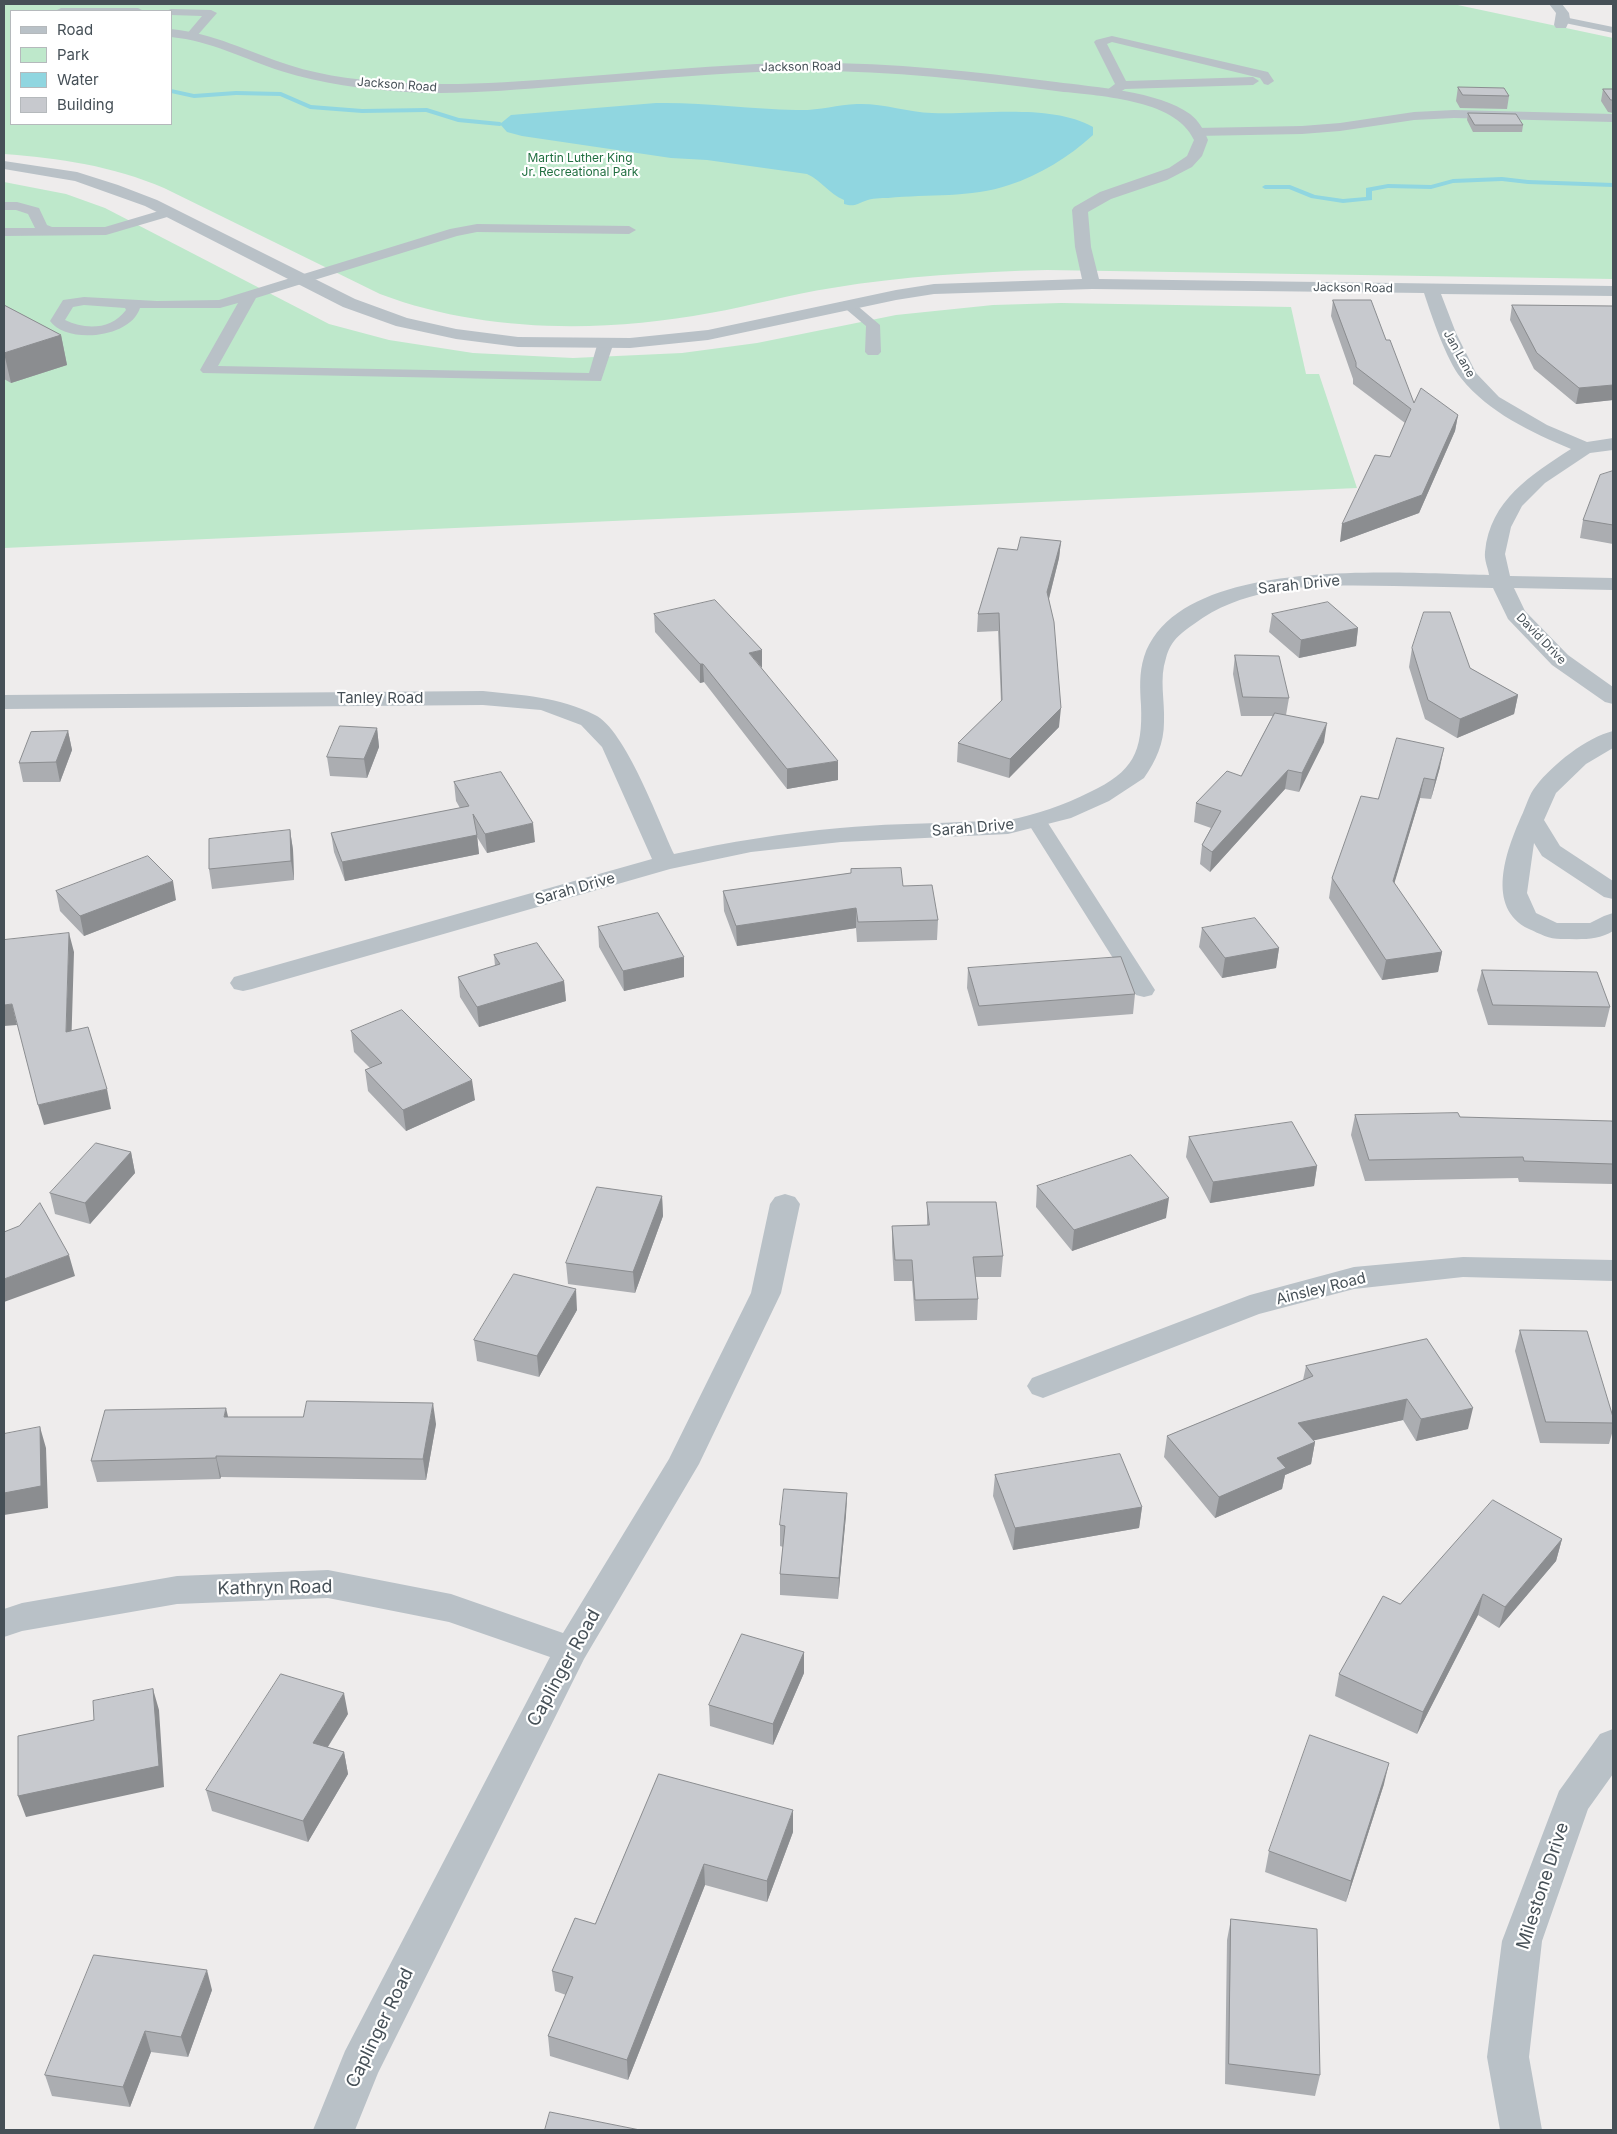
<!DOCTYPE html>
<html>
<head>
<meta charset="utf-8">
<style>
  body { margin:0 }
  #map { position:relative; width:1617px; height:2134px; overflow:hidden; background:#eeecec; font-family:Inter,sans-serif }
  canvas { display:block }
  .frame { position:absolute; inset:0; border:5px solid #465057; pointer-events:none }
  .legend { position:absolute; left:10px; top:10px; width:162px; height:115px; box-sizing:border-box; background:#fff; border:1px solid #b5b9bc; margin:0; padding:6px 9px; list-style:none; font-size:15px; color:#465057 }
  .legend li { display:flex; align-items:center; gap:10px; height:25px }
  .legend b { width:25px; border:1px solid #b5b9bc }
</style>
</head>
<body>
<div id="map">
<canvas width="1617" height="2134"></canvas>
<div class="frame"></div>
<ul class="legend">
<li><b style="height:6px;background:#b9c1c7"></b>Road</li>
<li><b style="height:14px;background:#bee8cb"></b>Park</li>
<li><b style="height:14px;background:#90d6e0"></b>Water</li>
<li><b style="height:14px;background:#c7c9ce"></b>Building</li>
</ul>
</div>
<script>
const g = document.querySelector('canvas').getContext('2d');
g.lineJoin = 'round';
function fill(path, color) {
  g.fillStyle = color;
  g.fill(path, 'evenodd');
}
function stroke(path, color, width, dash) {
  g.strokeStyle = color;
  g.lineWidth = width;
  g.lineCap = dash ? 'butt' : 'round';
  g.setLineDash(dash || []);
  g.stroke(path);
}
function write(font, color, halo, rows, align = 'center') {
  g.font = font + ' Inter,sans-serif';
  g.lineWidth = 4.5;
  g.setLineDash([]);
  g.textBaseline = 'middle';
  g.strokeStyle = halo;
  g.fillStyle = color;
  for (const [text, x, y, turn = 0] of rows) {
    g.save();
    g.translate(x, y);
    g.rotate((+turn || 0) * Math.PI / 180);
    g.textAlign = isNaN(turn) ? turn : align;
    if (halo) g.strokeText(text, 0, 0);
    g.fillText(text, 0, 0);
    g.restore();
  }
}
const green = new Path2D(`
  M4,4H1453L1613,38V279L1047,270C975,272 903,276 832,288C791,294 751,306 710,313C603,333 483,333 380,294L164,188C113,166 59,158 4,154ZM11,11H171V124H11Z
  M4,182L66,194L105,208L329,324L389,340L473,353L573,358L682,353L757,343L896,315L993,305L1061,303L1291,307L1306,374H1319L1357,488L4,548Z`);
const water = new Path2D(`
  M656,103C703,102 749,109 796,110C817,111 836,105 857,104C882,103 907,112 932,113C979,115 1051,103 1093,127V135C1069,157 1040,175 1009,185C971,198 928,194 888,198C881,198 872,198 865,201C857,204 854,207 844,204V200C828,193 822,181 807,174L707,160L671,158L522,136L507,132L500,124L511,115Z`);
const stream = new Path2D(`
  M171,89L194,94L236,91L281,92L311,105L362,109L427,108L459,118L500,122L503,124L500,126L458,122L426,112L362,113L310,109L280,96L236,95L194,98L171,93Z
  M1502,177L1528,180L1613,183V187L1528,184L1502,181L1453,183L1431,189L1388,188L1372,191V200L1343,203L1311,198L1289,189H1265L1262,187L1265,185H1290L1315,195L1343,199L1366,197V188L1388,184L1431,185L1453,179Z`);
const service = new Path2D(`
  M61,8H138L144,11H55Z
  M171,9L211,10L217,13L196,37L192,38L186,35L202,16L171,15V11H166Z
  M1564,17L1613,27V33L1560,22L1558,20Z
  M1112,36L1268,72L1274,81L1268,85L1264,84L1260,78L1112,42L1107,44L1126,81L1253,77L1259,81L1253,85L1125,89L1113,96H1105L1103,93L1115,84L1094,42L1096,40Z
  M1454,110L1613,114V122L1454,118L1414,120L1340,131L1302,134L1196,136L1190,132L1196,128L1302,126L1340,123L1414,112Z
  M4,202H17L39,208L47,225L52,227H105L169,208L176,212L174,215L106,235L4,236V228H35L28,214L16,210H4Z
  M477,224L629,226L636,230L629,234L477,232L457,236L256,298L218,366L589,373L598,342L601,339H611L614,342L601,381L203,373L200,370L238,303L220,308H140C130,339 66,344 50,321L63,300L84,297L157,301L219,300L450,229ZM84,305L125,308L126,310C111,330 85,330 65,320L73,307Z
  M848,301L853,302L880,325L881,352L878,355H868L865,352L866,326L841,305L843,302Z
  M1036,814L1043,816L1046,820L1155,990L1152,995L1144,997L1136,995L1133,990L1026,820L1029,816Z`);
const minor = new Path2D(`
  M1549,4H1562L1569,13L1570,19L1566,28H1556L1554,25L1556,13Z
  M171,29C213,33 249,52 289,65C326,77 365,81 404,83C458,86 511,82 565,78C629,73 693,67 757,64C857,59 956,69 1056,82C1093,87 1159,91 1190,114C1199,121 1204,130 1208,140L1202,156L1192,167L1167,180L1111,199L1088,212L1091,247L1099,279L1613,286V296L1441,294L1456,333L1476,373L1499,397L1547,425L1587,442L1613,438V450L1590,453L1545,483L1522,506L1511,527L1505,554L1510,576L1613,578V590L1514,588L1525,611L1568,655L1613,687V704L1605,702L1552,665L1508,619L1493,588C1460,587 1427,587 1394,586C1327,585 1250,582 1194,624C1180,634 1171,640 1166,658C1159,679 1165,700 1164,722C1164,743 1156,761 1144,778L1109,801L1071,818L1008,834L841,842L751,852L670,869L252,989L243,991L234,989L230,983L234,977L652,859L602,747L581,725L541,710L483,705L4,709V695L483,691C521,695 560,697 595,715C625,729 659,822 674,854C729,842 784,833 840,828C880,824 920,824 960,822C976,821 993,822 1008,820C1036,815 1064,805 1090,792C1133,772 1143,752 1141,705C1140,689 1139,673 1144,657C1179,553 1402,574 1489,575C1488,568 1484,560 1485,552C1490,500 1531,475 1571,449C1531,432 1489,413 1461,378C1446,359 1432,317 1424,293L1092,289L934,294L896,300L708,340L630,348L518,347L456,339L396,326L343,307L145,206L75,181L4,169V161L77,172L118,185L157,200L355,299L407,318L456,329L518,337L630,338L708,330L896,290L934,284L1082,279L1075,247L1072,210L1074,207L1100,192L1169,168L1187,156L1194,140C1175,98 1096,96 1056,91C957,78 858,67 757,72C693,75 628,81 563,86C511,90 458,95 406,92C363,89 322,84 281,71C244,59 211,41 171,37Z
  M1613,731V748L1586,764L1556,793L1544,820L1560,846L1613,881V899L1604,897L1542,856L1534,843L1527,893L1536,913L1557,923H1590L1604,916L1613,913V931C1597,941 1580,939 1561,939C1549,939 1540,934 1529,929C1485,908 1506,851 1521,817C1526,807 1529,794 1536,786C1552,765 1587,737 1613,731Z
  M785,1194L795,1197L800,1204L781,1293L699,1464L584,1659L378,2073L355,2130H313L345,2051L550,1657L449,1622L328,1598L177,1604L22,1631L4,1637V1609L22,1603L177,1576L328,1570L451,1594L563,1633L669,1459L751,1293L770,1204L775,1197Z
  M1463,1257L1613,1260V1281L1463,1277L1354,1289L1259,1314L1043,1398L1032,1394L1027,1386L1032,1378L1250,1295L1354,1267Z
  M1613,1729V1774L1588,1809L1542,1941L1529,2057L1542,2130H1500L1487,2057L1502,1941L1559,1791L1600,1734Z`);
const wall = new Path2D(`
  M1458,87L1509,96L1507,109L1460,108L1456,101Z
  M1603,89H1613V113L1608,112L1601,101Z
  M1468,113L1523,125L1522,132H1473L1467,120Z
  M1333,300L1386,340L1414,403L1458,415L1455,431L1419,513L1340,542L1390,457L1405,423L1353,384V379L1331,316Z
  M4,305L61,335L67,365L11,383L4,379Z
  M1512,305L1613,306V305V400L1576,404L1534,369L1510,320Z
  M1613,471V544L1580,538L1583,520Z
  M1061,541L1059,558L1049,599L1059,727L1009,778L957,762L958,743L1001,702L998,631L977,632L978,614L1017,550Z
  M654,614L838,780L787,789L704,682L700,683L655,632Z
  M1272,614L1358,628L1356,646L1299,658L1269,632Z
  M1412,648L1470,668L1518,695L1514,714L1457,738L1425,719L1409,667Z
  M1235,655L1289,698L1286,715L1324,742L1299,792L1285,789L1210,872L1200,864L1202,845L1211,828L1194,822L1196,803L1241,776L1273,716H1241L1233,674Z
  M377,728L379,747L367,778L330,776L327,757Z
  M68,731L72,750L60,782H23L19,763Z
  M1440,767L1431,799L1420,798L1394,883L1442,952L1438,972L1382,980L1329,898L1332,878L1378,799Z
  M454,782L535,842L487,853L477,837L479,854L345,881L334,852L331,833L460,808L456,801Z
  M290,830L293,850L294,880L212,889L209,869Z
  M851,869L903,886L938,920L937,940L857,942L856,928L737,946L724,911L723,891L851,873Z
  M56,891L176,900L84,936L60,911Z
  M598,927L684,977L624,991L599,947Z
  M1202,928L1279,948L1276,968L1222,978L1199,947Z
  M494,955L564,981L566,1001L479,1027L460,997L458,977L495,966Z
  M968,968L1135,994L1133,1014L978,1026L967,988Z
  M1482,970L1610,1007L1605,1027L1488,1025L1477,990Z
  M351,1031L475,1100L406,1131L368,1091L365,1070L370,1068L354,1052Z
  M1355,1115L1460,1117L1613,1124V1184L1519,1182L1518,1178L1365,1181L1351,1135Z
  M1189,1137L1317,1166L1314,1186L1210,1203L1186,1157Z
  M131,1152L135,1173L90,1224L55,1214L50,1193Z
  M1037,1186L1166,1218L1072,1251L1036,1207Z
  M662,1196L663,1216L635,1293L568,1284L566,1263Z
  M927,1202L1003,1256L1001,1277H975L978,1299L977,1320L915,1321L912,1281H894L892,1247V1226L927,1225Z
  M577,1310L539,1377L477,1361L474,1340Z
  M1520,1330L1613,1417V1430L1609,1444L1540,1443L1515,1351Z
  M1427,1339L1468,1429L1416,1441L1403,1420L1313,1440L1315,1442L1311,1464L1285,1475L1282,1489L1215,1518L1164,1457L1167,1436L1303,1380L1306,1366Z
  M228,1417L436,1424L426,1480L221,1477L220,1479L97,1482L91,1461Z
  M995,1475L1142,1507L1139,1528L1013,1550L993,1496Z
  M847,1493L846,1515L838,1599L780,1595V1574L783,1547L780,1546V1525Z
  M1562,1539L1556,1561L1499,1628L1478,1615L1417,1734L1335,1696L1339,1674L1400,1604Z
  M804,1652V1673L773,1745L710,1726L709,1705Z
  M348,1714L328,1747L344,1752L348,1774L308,1842L212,1811L206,1790Z
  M659,1774L793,1832L767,1902L705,1885L628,2080L550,2056L548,2036L566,1995L555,1991L552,1971L595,1924Z
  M1384,1784L1346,1902L1265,1872L1269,1851Z
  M1231,1919L1320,2075L1315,2096L1225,2084L1227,1940Z
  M212,1990L188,2057L151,2052L130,2107L52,2096L45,2075Z`);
const shadedWall = new Path2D(`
  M61,335L67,365L11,383L4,353Z
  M1613,385V400L1576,404L1579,388Z
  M1458,415L1455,431L1419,513L1340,542L1342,524Z
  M1061,541L1059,558L1046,610L1047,592Z
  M1358,628L1356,646L1299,658L1301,640Z
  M762,650V668L749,653Z
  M700,664H703L704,682L700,683Z
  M1518,695L1514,714L1457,738L1460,719Z
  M1061,708L1059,727L1009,778L1010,759Z
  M1327,723L1324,742L1299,792L1302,773Z
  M377,728L379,747L367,778L364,759Z
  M68,731L72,750L60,782L56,762Z
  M1444,748L1440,767L1431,799L1435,780Z
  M838,761V780L787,789V769Z
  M1288,770L1285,789L1210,872L1212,852Z
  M1424,778L1420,798L1389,901L1393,881Z
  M533,823L535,842L487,853L485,834Z
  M290,830L293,850L294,880L291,861Z
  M477,835L479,854L345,881L342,862Z
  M173,881L176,900L84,936L80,916Z
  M856,908V928L737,946L736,926Z
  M69,933L74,952L71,1052L66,1032Z
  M1279,948L1276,968L1222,978L1225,958Z
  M1442,952L1438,972L1382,980L1386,960Z
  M684,957V977L624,991L623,971Z
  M564,981L566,1001L479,1027L477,1007Z
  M12,1004L17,1025L4,1026V1005Z
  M472,1080L475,1100L406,1131L403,1110Z
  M107,1089L111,1109L44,1125L38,1105Z
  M131,1152L135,1173L90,1224L85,1203Z
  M1317,1166L1314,1186L1210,1203L1213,1182Z
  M662,1196L663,1216L635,1293L633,1272Z
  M1169,1198L1166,1218L1072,1251L1074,1230Z
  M69,1255L75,1276L4,1302V1279Z
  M576,1289L577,1310L539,1377L537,1356Z
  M1407,1399L1403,1420L1294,1445L1298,1423Z
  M433,1403L436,1424L426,1480L423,1459Z
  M226,1408L231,1429L224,1417Z
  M1473,1408L1468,1429L1416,1441L1421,1419Z
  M40,1427L46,1448L48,1508L4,1515V1493Z
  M1315,1442L1311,1464L1285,1475L1282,1489L1215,1518L1219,1497L1277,1458Z
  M216,1456L221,1477L220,1479L216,1458Z
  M847,1493L846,1515L838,1599L839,1578Z
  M1142,1507L1139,1528L1013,1550L1015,1528Z
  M1562,1539L1556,1561L1499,1628L1505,1607Z
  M1483,1594L1478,1615L1417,1734L1423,1712Z
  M804,1652V1673L773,1745V1724Z
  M153,1689L159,1710L164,1787L26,1817L18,1796Z
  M344,1693L348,1714L317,1764L313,1743Z
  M344,1752L348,1774L308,1842L303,1821Z
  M1389,1763L1384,1784L1346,1902L1351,1881Z
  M793,1810V1832L767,1902V1881Z
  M704,1864L705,1885L628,2080L627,2060Z
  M207,1970L212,1990L188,2057L181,2037Z
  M145,2031L151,2052L130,2107L123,2087Z`);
const building = new Path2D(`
  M1458,87L1504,88L1509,96L1463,95Z
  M1603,89H1613V100H1611Z
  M1468,113L1516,114L1523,125H1475Z
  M1333,300H1371L1386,340H1390L1414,403L1421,388L1458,415L1422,495L1342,524L1375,455L1390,457L1411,409L1356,367V363Z
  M4,305L61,335L4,353Z
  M1512,305L1613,306V385L1579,388L1537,353Z
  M1613,471V525L1583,520L1600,475Z
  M1021,537L1061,541L1047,592L1054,622L1061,708L1010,759L958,743L1002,700L999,613L978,614L998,548L1017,550Z
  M715,600L762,650L749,653L838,761L787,769L703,664H700L654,614Z
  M1328,602L1358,628L1301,640L1272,614Z
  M1424,612H1450L1470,668L1518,695L1460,719L1428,700L1412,648Z
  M1235,655L1279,656L1289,698L1243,697Z
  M1275,713L1327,723L1302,773L1288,770L1212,852L1202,845L1221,811L1196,803L1227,771L1241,776Z
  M340,726L377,728L364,759L327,757Z
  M68,731L56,762L19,763L31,732Z
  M1397,738L1444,748L1435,780L1424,778L1393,881L1442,952L1386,960L1332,878L1361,796L1378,799Z
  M501,772L533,823L485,834L473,814L477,835L342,862L331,833L469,806L454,782Z
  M290,830L291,861L209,869V839Z
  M148,856L173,881L80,916L56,891Z
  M901,868L903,886L932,885L938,920L858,922L856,908L736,926L723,891L851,873V869Z
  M658,913L684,957L623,971L598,927Z
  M1255,918L1279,948L1225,958L1202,928Z
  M69,933L66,1032L88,1027L107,1089L38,1105L12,1004L4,1005V940Z
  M537,943L564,981L477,1007L458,977L500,964L494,955Z
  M1121,957L1135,994L979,1006L968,968Z
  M1482,970L1597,972L1610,1007L1493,1005Z
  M402,1010L472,1080L403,1110L365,1070L382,1063L351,1031Z
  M1458,1113L1460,1117L1612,1121L1613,1124V1164L1524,1161L1523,1157L1369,1160L1355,1115Z
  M1292,1122L1317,1166L1213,1182L1189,1137Z
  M96,1143L131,1152L85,1203L50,1193Z
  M1131,1155L1169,1198L1074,1230L1037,1186Z
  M597,1187L662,1196L633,1272L566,1263Z
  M927,1202H996L1003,1256L973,1257L978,1299L915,1300L912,1260H895L892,1226L929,1225Z
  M40,1203L69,1255L4,1279V1232L19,1226Z
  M514,1274L576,1289L537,1356L474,1340Z
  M1520,1330L1587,1331L1613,1417V1423L1546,1422Z
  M1427,1339L1473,1408L1421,1419L1407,1399L1298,1423L1315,1442L1277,1458L1286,1468L1219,1497L1167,1436L1313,1376L1306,1366Z
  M307,1401L433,1403L423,1459L216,1456V1458L91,1461L105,1410L226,1408L224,1417H303Z
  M40,1427L41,1486L4,1493V1434Z
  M1120,1454L1142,1507L1015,1528L995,1475Z
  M784,1489L847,1493L839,1578L780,1574L785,1526L780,1525Z
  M1493,1500L1562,1539L1505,1607L1483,1594L1423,1712L1339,1674L1383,1596L1400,1604Z
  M742,1634L804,1652L773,1724L709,1705Z
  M281,1674L344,1693L313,1743L344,1752L303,1821L206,1790Z
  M153,1689L159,1766L18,1796V1736L94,1720L93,1701Z
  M1310,1735L1389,1763L1351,1881L1269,1851Z
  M659,1774L793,1810L767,1881L704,1864L627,2060L548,2036L573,1977L552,1971L575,1918L595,1924Z
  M1231,1919L1317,1929L1320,2075L1229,2064Z
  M94,1955L207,1970L181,2037L145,2031L123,2087L45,2075Z
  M550,2112L640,2130H545Z`);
const farStreetnames = [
  ["Jackson Road",801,67,-1],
  ["Jackson Road",397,85,4],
  ["Jackson Road",1353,288,1],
  ["Jan Lane",1459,354,61],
  ["David Drive",1541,639,46]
];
const farParknames = [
  ["Martin Luther King",580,158],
  ["Jr. Recreational Park",580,172]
];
const streetNames = [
  ["Sarah Drive",1299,585,-6],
  ["Tanley Road",380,698],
  ["Sarah Drive",973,828,-5],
  ["Sarah Drive",575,889,-16],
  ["Ainsley Road",1321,1289,-14]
];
const nearStreetnames = [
  ["Kathryn Road",275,1588,-1],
  ["Caplinger Road",564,1668,-61],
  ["Milestone Drive",1543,1886,-72],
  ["Caplinger Road",380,2028,-64]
];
fill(green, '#bee8cb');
fill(water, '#90d6e0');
fill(stream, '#90d6e0');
fill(service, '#b9c1c7');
fill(minor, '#b9c1c7');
fill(wall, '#abadb1');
fill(shadedWall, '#8b8d90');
fill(building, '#c7c9ce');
stroke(building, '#8b8d90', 1);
write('12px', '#465057', '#fff', farStreetnames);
write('12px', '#216f41', '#fff', farParknames);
write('15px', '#465057', '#fff', streetNames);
write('18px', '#465057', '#fff', nearStreetnames);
</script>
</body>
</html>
